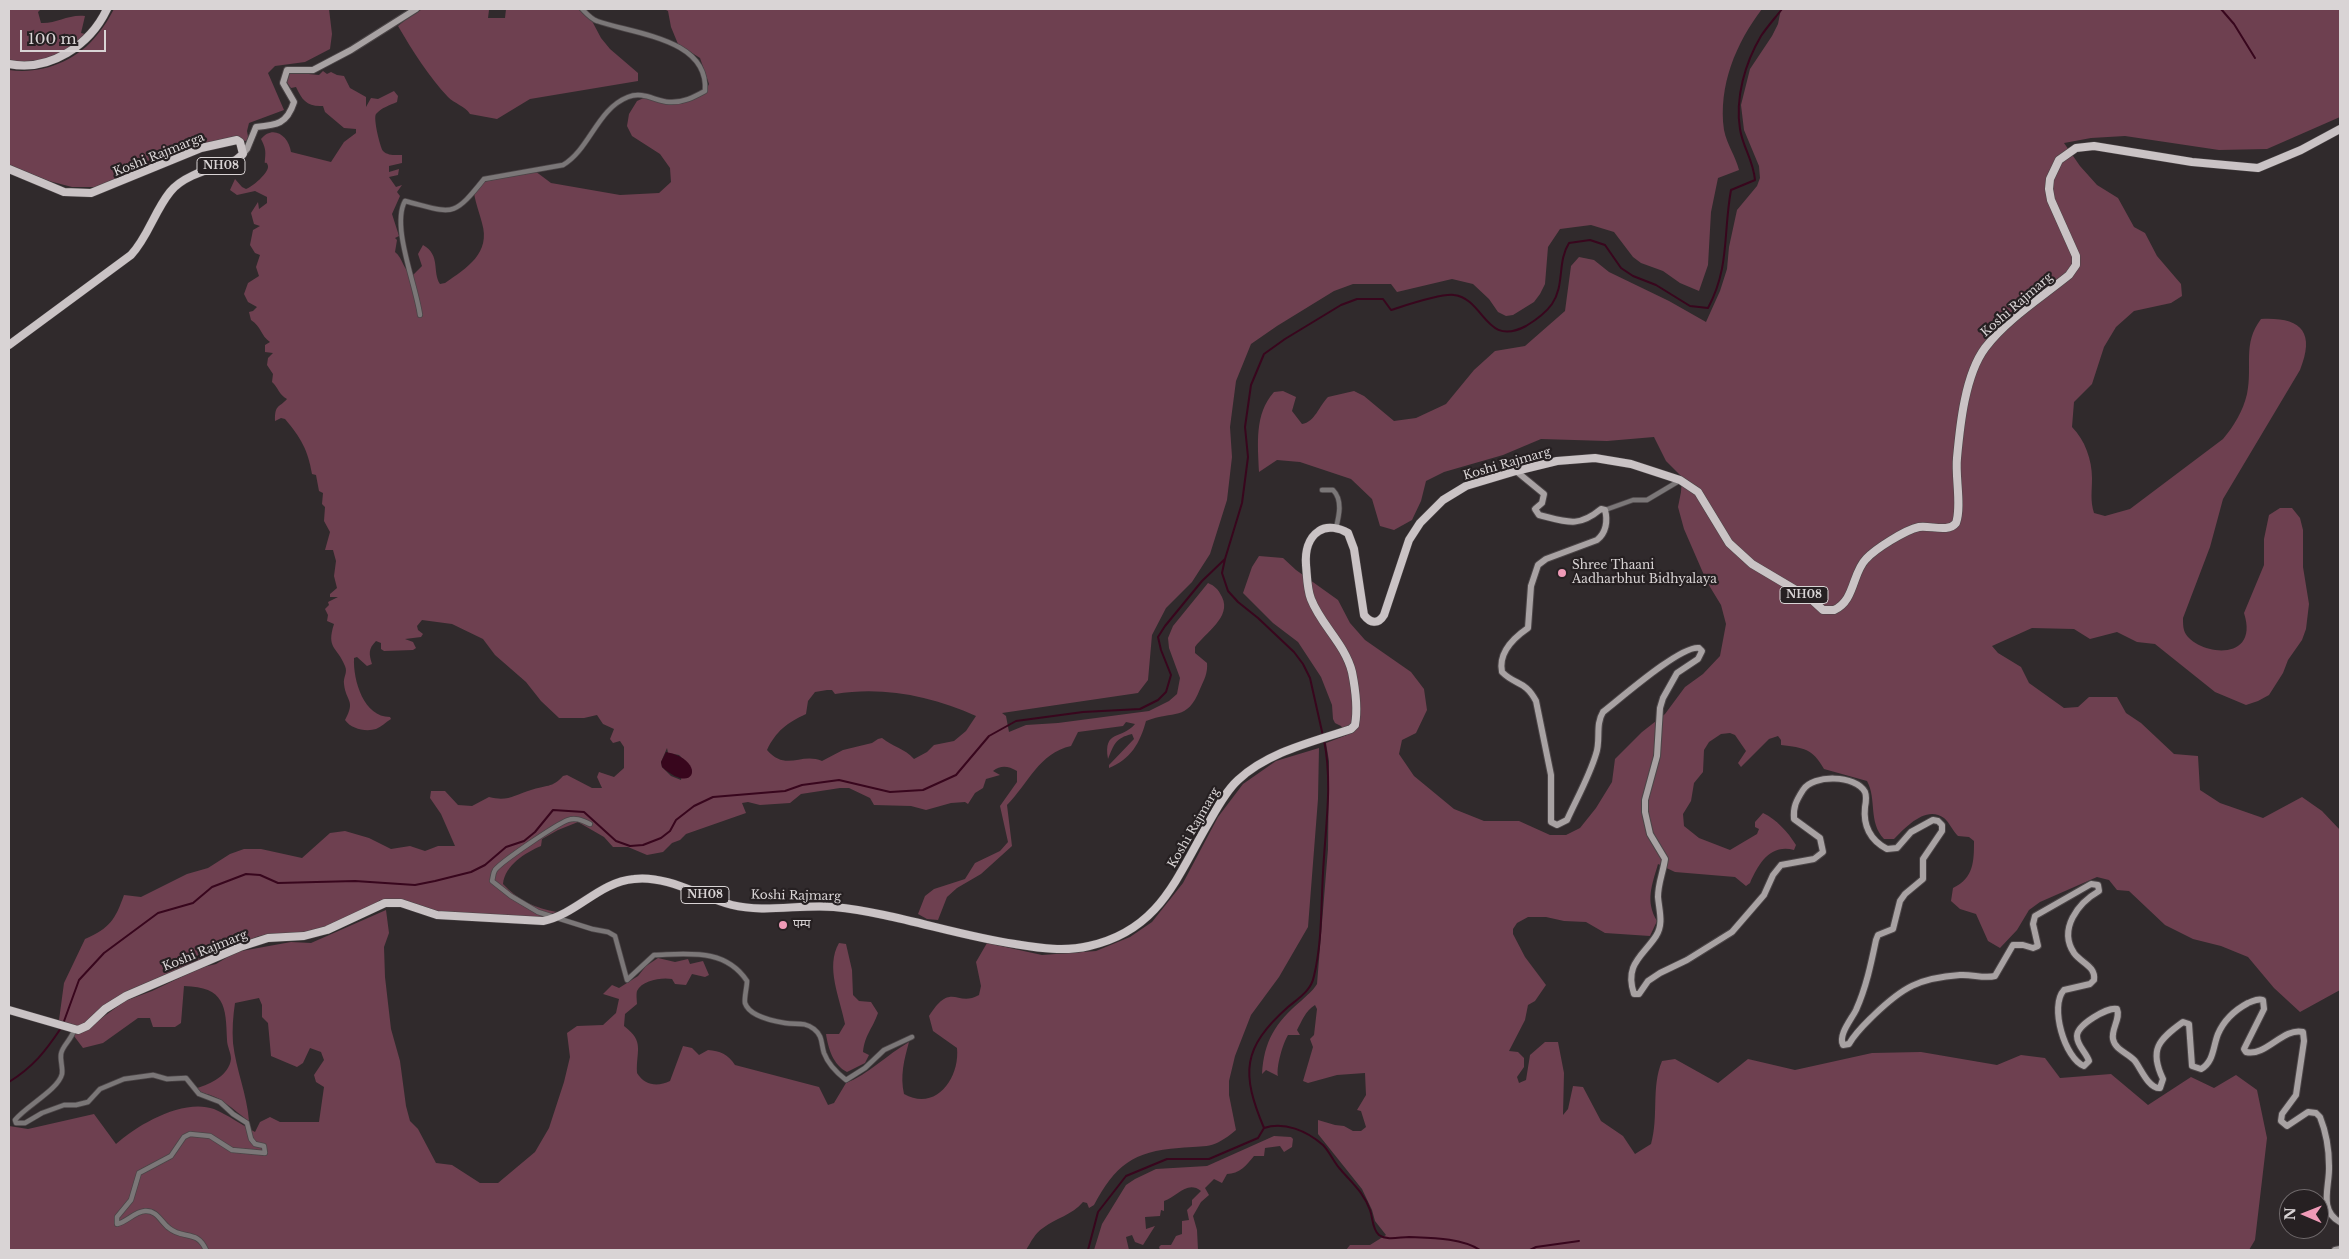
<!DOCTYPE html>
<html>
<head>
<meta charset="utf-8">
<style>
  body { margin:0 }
  #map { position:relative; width:2349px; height:1259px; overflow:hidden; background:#302a2c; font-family:"Libre Baskerville",serif }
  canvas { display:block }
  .frame { position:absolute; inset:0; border:10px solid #d9d4d5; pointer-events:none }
  .north { position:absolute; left:2279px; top:1189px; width:50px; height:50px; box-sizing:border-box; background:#262022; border:1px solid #6e686a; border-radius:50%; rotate:271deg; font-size:14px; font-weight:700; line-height:20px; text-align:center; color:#d9d4d5 }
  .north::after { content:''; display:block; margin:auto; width:18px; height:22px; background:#ef9ab7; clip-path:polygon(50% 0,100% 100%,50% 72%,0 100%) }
  .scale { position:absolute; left:20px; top:30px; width:86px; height:22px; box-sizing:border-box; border:2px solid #d9d4d5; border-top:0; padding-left:6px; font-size:15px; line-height:18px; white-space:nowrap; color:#d9d4d5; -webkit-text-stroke:4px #262022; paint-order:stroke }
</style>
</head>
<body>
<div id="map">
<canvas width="2349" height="1259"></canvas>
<div class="frame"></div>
<div class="north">N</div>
<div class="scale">100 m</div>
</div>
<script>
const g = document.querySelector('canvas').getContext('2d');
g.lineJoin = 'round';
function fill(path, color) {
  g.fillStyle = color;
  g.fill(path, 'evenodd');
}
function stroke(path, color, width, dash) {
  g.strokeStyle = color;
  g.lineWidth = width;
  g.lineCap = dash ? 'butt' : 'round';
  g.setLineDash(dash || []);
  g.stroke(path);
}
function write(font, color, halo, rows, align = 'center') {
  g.font = font + ' "Libre Baskerville","Noto Sans Devanagari",serif';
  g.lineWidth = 4.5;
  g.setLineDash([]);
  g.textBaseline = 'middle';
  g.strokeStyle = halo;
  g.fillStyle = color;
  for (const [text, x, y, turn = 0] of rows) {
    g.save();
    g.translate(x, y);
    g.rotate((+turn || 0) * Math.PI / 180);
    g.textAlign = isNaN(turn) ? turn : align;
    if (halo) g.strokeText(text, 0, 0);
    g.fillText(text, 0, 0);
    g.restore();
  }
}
const green = new Path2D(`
  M9,9H41L38,12L41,23C56,24 68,14 85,16L81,33L85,34L83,39C56,56 42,65 9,61Z
  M114,9H329L332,34L330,49L305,62L275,66L268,73L284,110L249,123L247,131L249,142L235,138L178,154L125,177L95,187H72L49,181L9,165V70C41,75 77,61 97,35C104,27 109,18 114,9Z
  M424,9H486L489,10L488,18H505L506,9H578L592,21L601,38L610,49L638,73V81L530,99L497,119L470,114C465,106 455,104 448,97C429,77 412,50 398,26L415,12Z
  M664,9H1762C1736,43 1718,86 1724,130C1727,145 1736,157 1739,170L1718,178L1711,212L1708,265L1699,291L1680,283L1663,271L1641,263L1633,257L1614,232L1591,225L1560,229L1548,247L1545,284L1540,294L1534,302L1513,315L1506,316L1498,312L1489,299L1473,284L1452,279L1397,292L1391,284H1353L1334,291L1277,326L1251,344L1236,381L1230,427L1232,457L1227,500L1210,554L1192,582L1166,608L1152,635L1148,680L1138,693L1002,713L1006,716L1009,732L1026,725L1058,723L1149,711L1169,701L1177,694L1180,678L1169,648L1168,638L1173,626L1208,583C1215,586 1218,589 1222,597C1232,617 1205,633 1195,647V653L1207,663C1208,673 1204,680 1200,689C1187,722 1174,710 1146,721C1140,743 1131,759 1109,768V765L1134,739L1132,734C1115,738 1114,745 1108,759C1103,729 1122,740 1135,724L1126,722L1123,726L1078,732L1071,746C1039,753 1028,784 1007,805L1012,846L981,874L957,888L947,897L938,920L927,919L918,914L925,896L934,889L965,879L975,863L1000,851L1008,842L1000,806L1017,782V771C1008,766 1001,765 993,771L1000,775L986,779L983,788L975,793L968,804L965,802L951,803L926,810L911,806L874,805L870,798L849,788H840L801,794L790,803L760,805L748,802L742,803L746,813L686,834L680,840L672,843L663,852L647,855L628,847H613L604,837L578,822L558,830L542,839L541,846C525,853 505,865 503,884C518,900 536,909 557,912L531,920L443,913L400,899L380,900L371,907L316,932L259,936L178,969L76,1028L59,1020L64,983L85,939C110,928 115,920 124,895L141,897L187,874L208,868L230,854L244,849H261L302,858L330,833L345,831L369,838L391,849L410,846L425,851L438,846H455L441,814L430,798L431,791H445L458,805L472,806L489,797C508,802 514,795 531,790C545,785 553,788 563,776L567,775L592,788H602L597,777L599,772L614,777L624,768V747L620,741L613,743L610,739L614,729L603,724L597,715L584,718H559L541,701L526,682L495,655L483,639L452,624L422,620L417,626L418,630L423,634L421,637L405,639L413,642L416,648L413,650L384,651L381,649V643L376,641C368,649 369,654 372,664L367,666L357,657L354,658C353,681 364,717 390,717L391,719C386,722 381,727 376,729C366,732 351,729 345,720C356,700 346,702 344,684C343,677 348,673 345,666C337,646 326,649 334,624L327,621L328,615L325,609L329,605L328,602L338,597H330V594L337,588L334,576L336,561L333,550H325L330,532L324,521L325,507L322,504L323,493L319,491L316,475L312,474C308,450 301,438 285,419L281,418L275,421C275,404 278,409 287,399C279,395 278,387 272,382L273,374L267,365L268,358L273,353L265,352V345L270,342C261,336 261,326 251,320L249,312L253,311L257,307L248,302L244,294L248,283L259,276L256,267L260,255L255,253L250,245L253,230L260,226L254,224L251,213L258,202L259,209L267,203V197L255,191L237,195L230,190L235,179L242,187L246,189C252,187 269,173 268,166C266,159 264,167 265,159C266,150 265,147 261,139C273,124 289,136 291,152L331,162L344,142L356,133V129L344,128L325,112L323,106C307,107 302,100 296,87L291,88L286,81L288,72L319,75L323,71L327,74L331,72L337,75L344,76L350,88L366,97V107L371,98L378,99L394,91L398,96L397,102C390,105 381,108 376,114C373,118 380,147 383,151C388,156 396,155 402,155V163L389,166V172L399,169L398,175L389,177L396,187L402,185L397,192L400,196L392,214L399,236L395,238L397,240L395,252C403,258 403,271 413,275L422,266L418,254L423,245C441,255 432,272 440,284L445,283C467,268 491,253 482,223C479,211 476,205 474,193L483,182L535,171L551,183L620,195L659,193L671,182L670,168L660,154L632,136L627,126L629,114L637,101L646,97L688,101L704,94L709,84L700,58L678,44L671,27L668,11ZM827,690H832L835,694C883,686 932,696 976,716L966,731L954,741L934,745L927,752L914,759C904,748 893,747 882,738L878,739L872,743L843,750L822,761C801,752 786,772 767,750C776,731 787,723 806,714L808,701L815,692ZM667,748L668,753L679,755L684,760L681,780L671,776L662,767L661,762Z
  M1781,9H2340V117L2267,149L2219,150L2125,136L2091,138L2064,143L2080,166L2097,185L2118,198L2134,227L2145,233L2157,256L2181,284L2182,296L2171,303L2134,311L2116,327L2104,347L2092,384L2074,402L2072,427C2085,440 2092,460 2092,478C2092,491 2090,501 2094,513L2105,516L2130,509L2223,439C2234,426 2243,411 2247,394C2253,366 2242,344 2261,319C2300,317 2316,331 2300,370L2223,499L2210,547L2183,618C2183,622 2183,627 2184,630C2191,654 2261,666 2244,613L2264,565V539L2269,515L2280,508H2292L2300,518L2303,530V567L2309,604L2306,629L2302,640L2288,660L2283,673L2269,695L2258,701L2246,705L2215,692L2155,644L2137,642L2117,632L2090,639L2074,629L2032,628L1992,646L1998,653L2021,667L2029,683L2064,708L2078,707L2089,697H2117L2126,713L2141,723L2174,754L2198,756L2200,790L2220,803L2263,818L2302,797L2322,811L2340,830V990L2300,1012L2274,988L2248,957L2221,946L2193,939L2165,925L2129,891L2117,890L2109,880L2097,877L2040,902L2029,910L2017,930L2000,948L1988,941L1976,914L1960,909L1951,901L1953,888C1974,878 1974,861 1974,841L1969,837L1958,836C1953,831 1949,822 1944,818C1926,805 1906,827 1894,839H1884C1868,822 1877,799 1867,781L1824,769C1812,748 1804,748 1781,745V740L1778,736L1769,739L1741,767L1738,763L1746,751L1735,735L1730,733L1721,734L1709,742L1704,750L1703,772L1694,783L1691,801L1683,814L1684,826L1699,838L1730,850L1757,834L1759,829L1755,827V822L1763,813C1776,819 1788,832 1796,845L1794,850C1770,844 1759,863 1750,883L1746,886L1735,877L1675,872L1658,864C1652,885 1645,901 1657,921L1650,936L1605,933L1586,922L1564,921L1546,917H1528L1517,923L1513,929V934L1525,957L1546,985L1535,1001L1528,1005L1525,1020L1509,1051L1518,1052L1524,1058V1067L1517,1077L1519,1083L1526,1080L1530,1055L1545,1042H1558L1564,1073L1563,1115L1568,1109L1573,1086L1583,1087L1601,1121L1623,1136L1635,1154L1651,1144C1659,1117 1651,1087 1662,1061L1675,1059L1718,1083L1748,1059L1795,1070L1872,1053L1921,1052L1997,1065L2021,1055L2045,1058L2060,1078L2111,1074L2148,1105L2191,1077L2214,1088L2236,1075L2257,1090L2267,1138L2255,1240L2249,1250H1346L1350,1245H1370L1386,1235L1375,1221L1372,1210L1362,1189L1318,1134V1120L1335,1125L1344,1126L1353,1131H1361L1366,1127L1361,1111L1357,1110L1366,1095L1365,1073L1337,1075L1308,1083L1303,1081L1313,1047L1310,1039L1314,1035L1317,1009L1315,1005C1305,1011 1302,1021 1297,1030L1300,1035H1288C1283,1043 1276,1067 1278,1076L1266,1070L1262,1074C1264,1041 1275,1023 1301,1001C1307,995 1312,992 1317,984L1328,849L1329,761L1326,743L1347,735L1341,726L1335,723L1333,719L1332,705L1321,677L1298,642L1273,623L1243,593L1252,567L1259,556L1283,558L1296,570L1338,600L1350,623L1365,640L1411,672L1424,689L1427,710L1416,733L1402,740L1399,754L1414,776L1454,809L1484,821H1519L1550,835H1566L1580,828L1596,808L1612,782L1615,759L1642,732L1665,714L1685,687L1703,674L1720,656L1726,624L1721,605L1707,582L1684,529L1678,507L1681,492L1682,477L1666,461L1654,437L1607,441L1541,439L1503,455L1444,472L1426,481L1421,501L1412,520L1394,530L1380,526L1372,499L1351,479L1300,462L1277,460L1259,472C1258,445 1254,414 1274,392L1283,391L1296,397L1292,411L1302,424C1315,422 1319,406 1328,397L1354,391L1364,396L1394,421L1416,418L1446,404L1474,370L1495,351L1525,346L1565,311L1571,266L1579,257L1594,260L1609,272L1669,301L1706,322L1720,291L1727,269L1729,247L1737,210L1757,186L1760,178L1759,166L1744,130L1741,105L1750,69L1772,36L1778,24Z
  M1319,748L1318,799L1308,927L1279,977L1251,1015L1235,1056L1229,1081V1095L1236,1130C1212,1150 1208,1145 1179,1148C1133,1151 1115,1166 1094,1205L1089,1208L1087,1203L1083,1202C1072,1215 1056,1218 1043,1228C1035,1233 1031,1242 1026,1250H9V1126L28,1129L94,1114L116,1144C138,1124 184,1098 214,1109C228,1115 242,1125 255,1132L260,1122L270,1117L280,1122H319L324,1087L316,1082L314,1075L324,1060L321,1052L310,1048L303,1063L297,1067L271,1056L268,1023L262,1017V1005L259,998L235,1003C233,1016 232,1030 233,1043C236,1070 247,1094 249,1121C233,1110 221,1096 202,1093L197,1088C211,1084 229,1075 231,1059C231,1053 227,1046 227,1040C226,1006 225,987 184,986L181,1023L175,1027H153L150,1018H138L103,1043L83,1048L71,1032L88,1028L125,1001L152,991L200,968L216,964L236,952L291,942L311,943L386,910L389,933L384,947L385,977L391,1029L400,1061L406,1106L410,1121L418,1129L436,1163L452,1165L480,1183H498L535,1152L549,1128L564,1082L570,1057L567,1033L577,1026L603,1025L616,1013L619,999L603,994L612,985L619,988L638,976L646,966L658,958L675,962L688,959L690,964L703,961L709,975L705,977L692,974L686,985L675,984L672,979C662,977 642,980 637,991C636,995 637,1001 637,1004L625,1014L624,1026C645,1042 636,1050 637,1073C645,1086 658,1087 670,1081L683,1046L692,1048L699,1055L708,1050C720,1051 728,1054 735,1065L819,1087L828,1105L834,1103L846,1083C867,1075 888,1054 909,1042C904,1060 900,1076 904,1094C936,1112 960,1078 957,1048L933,1031L929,1016C952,980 956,1008 979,995L981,986L976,962L987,943L1042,955L1096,951L1130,937L1152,922L1183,883L1218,817L1243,784L1276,761Z
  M839,943L846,944L852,970L853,995L859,1001L871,1002L878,1013C872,1030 865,1034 863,1052L869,1055L865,1063L847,1072C833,1065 828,1048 826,1034H839L845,1024C840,998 825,967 839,943Z
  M1274,1136L1291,1137L1293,1139L1292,1147L1284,1152L1280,1146L1265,1148L1264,1156H1254C1247,1165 1239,1174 1227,1174L1222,1183L1214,1179L1205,1188L1209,1195L1201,1202L1193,1216L1197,1230L1198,1250H1160L1159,1247L1161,1245H1171L1176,1236L1182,1234V1221L1189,1220L1187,1210L1192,1205V1200L1201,1191C1187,1180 1177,1197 1164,1201V1211L1161,1210L1160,1216L1145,1217L1146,1229L1155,1226L1143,1245L1135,1242L1132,1235L1126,1237L1129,1250H1094L1102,1224L1126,1185L1135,1179L1156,1169L1207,1166Z`);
const water = new Path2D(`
  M666,752C707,760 695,797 662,767L661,762Z`);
const stream = new Path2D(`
  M2221,9L2234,24L2255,58
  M1323,736L1310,678L1303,664L1294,652L1258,618L1238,602L1228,591L1222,573L1225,559L1242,503L1248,457L1245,427L1251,385L1264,354L1285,339L1341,305L1357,299H1383L1391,310C1404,306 1441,293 1454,295C1485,299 1485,348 1526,326C1536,320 1545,314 1552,304C1565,285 1557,262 1569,243L1590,240L1605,245L1621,268L1633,276L1656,285L1690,306L1708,308C1730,267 1723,233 1731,190L1755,180C1753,159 1743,148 1740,129C1735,98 1745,63 1761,36C1767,27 1775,18 1782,9
  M63,1024L79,980L104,953L158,913L193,903L212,887L246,874L260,875L278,883L355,881L415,885L435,881L471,872L485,865L506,847L524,841L535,832L553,810L584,812L616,841L630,846L643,845L661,838L670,831L676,820L694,806L713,797L785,791L802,785L839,780L890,792L923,790L956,775L989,736L1016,721L1083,712L1140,709L1158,700L1166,692L1171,675L1161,650L1158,637L1165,626L1202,581L1225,559
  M9,1082C33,1067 45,1052 61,1028
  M1264,1128C1241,1073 1242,1048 1288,1007C1299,998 1311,991 1314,976C1322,943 1321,907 1323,873C1325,830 1333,783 1324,740
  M1088,1250L1098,1212L1126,1176L1167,1159H1209L1258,1138L1264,1128C1284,1121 1307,1131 1323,1145C1330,1152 1334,1163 1341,1170C1352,1183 1364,1193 1370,1210C1373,1218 1372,1229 1379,1235C1387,1241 1400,1237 1409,1237C1432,1238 1461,1238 1480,1250
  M1530,1250L1536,1247L1579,1241`);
const street = new Path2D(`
  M420,315C416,285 391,226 405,201C453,213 452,219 484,179L563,165C590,149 597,109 628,97C643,91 655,101 669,102C683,103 694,97 705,91C709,38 633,34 597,21C591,19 586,13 582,9
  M1322,490H1333C1343,500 1339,516 1336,528
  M1605,510L1633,500H1647L1679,481
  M590,824C583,821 576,817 568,820C557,824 502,861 495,870C493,873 493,878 492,881L511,896L538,912L592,929L608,932L615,936L627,980L654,955C689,954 725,948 747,981C747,987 744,998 745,1003C749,1016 773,1021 785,1023C796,1025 804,1021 814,1029C823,1036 821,1044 824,1053C828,1064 837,1073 846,1080L865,1068L884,1050L912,1037
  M74,1030C72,1039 62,1046 61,1054C60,1061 63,1067 62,1074C58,1090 26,1106 15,1120L16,1123H25L42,1113L64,1105H76L88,1102L100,1089L124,1079L153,1075L167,1079L186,1078L199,1094L220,1102L233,1114L247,1123L251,1139L255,1144L264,1146L265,1153L232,1150L210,1136L190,1134L184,1137L171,1156L139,1173L131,1200L117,1217V1224C127,1222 134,1212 145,1211C157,1210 161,1222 169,1228C183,1240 197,1229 206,1250`);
const secondary = new Path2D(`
  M243,154L247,149L256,127C277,125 287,124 294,102L283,83L287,70H313L351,50L416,9
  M1516,471L1544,494L1542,503L1535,509L1539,515C1567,522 1578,528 1601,509L1605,510C1608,521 1606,533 1597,540L1546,559L1538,565L1531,586L1528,628C1512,639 1498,653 1502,672C1516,686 1525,680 1536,701L1551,775V822L1557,825L1567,820C1577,798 1589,777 1596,754C1601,740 1595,725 1603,712C1620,699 1681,645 1699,648L1702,651L1698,659L1677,673L1663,698L1660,708L1657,756L1645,800V812L1650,834L1665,859C1663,873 1658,883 1658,897C1659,910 1664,924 1656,936C1643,956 1624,964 1634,994H1639L1648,981L1660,973L1687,960L1732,932L1764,895L1773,875L1781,865L1814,859L1823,852L1820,838L1794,819C1793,807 1796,801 1803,790C1813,774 1856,775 1865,792C1867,797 1866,802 1865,807C1863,826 1870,840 1887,849L1897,848L1911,832L1933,820L1938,821L1942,825V831L1923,859V879L1905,894L1900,901L1893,929L1878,935L1876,940C1871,964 1866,988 1856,1010C1851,1020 1838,1035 1843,1045L1849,1044C1856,1032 1864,1025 1874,1015C1903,987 1919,978 1960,975C1972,974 1984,979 1995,976L2013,945H2023L2033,948L2038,946L2033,924L2035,916L2091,884L2098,885L2099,891C2078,903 2058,929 2074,953C2081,963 2096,966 2094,980L2090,984L2064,990C2049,1006 2065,1059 2084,1066L2089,1061C2086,1052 2077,1046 2077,1036C2077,1025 2107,1007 2117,1009C2121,1018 2111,1029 2113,1039C2115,1050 2128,1053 2135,1061C2141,1069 2149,1089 2160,1088L2163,1079C2149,1050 2158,1040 2183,1022L2189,1024L2192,1066L2201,1069C2214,1062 2213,1046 2218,1034C2224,1020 2235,1010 2248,1003C2254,1001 2257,998 2263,1000L2264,1009L2244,1049L2246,1052C2266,1057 2283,1027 2303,1032L2304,1041L2296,1095L2282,1114L2281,1121L2287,1126L2308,1112L2316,1113L2320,1117C2326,1132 2329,1149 2329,1166C2330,1186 2318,1210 2340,1222
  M2335,1250L2340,1249`);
const primary = new Path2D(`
  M9,64C50,72 90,45 107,9
  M9,169L64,192L91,193L201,148L237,140L240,142L243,154L236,160C215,168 184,174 170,192C154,212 148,237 131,255L9,345
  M9,1010L78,1030L87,1026L105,1009L126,996L240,947L268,938L304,936L327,930L385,903H401L437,915L543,921C577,914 599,882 634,879C668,875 701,897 732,905C765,913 801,904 834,907C895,913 954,935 1015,944C1040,948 1064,952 1089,946C1160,930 1176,878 1209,822C1217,808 1226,791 1238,780C1268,752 1312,742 1351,729L1355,725C1358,709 1355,687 1352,672C1345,644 1321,625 1311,599C1307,589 1307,575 1306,565C1305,552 1308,538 1319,531C1327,525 1340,528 1348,533L1354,549L1364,615C1370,623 1378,625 1384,615L1409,540L1420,523L1443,500L1466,486L1516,471L1557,461L1595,458L1631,464L1680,480L1698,492L1729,543L1752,564L1811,599L1823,610H1834C1855,601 1852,573 1866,559C1875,549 1905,530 1919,527C1930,525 1948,533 1956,523C1962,506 1955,477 1957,458C1960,425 1965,375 1985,348C2007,319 2042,297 2069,275L2076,265V256L2051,200L2049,189L2050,179L2059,160L2076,148L2094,146L2192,162L2258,168L2301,150L2340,129`);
const markers = [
  [1562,573,5,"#ef9ab7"],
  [783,925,5,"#ef9ab7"]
];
const shields = [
  [221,166,48],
  [1804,595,48],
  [705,895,48]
];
const shieldNames = [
  ["NH08",221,166],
  ["NH08",1804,595],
  ["NH08",705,895]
];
const streetNames = [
  ["Koshi Rajmarga",159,155,-22],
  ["Koshi Rajmarg",2017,305,-41],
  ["Koshi Rajmarg",1507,464,-16],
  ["Koshi Rajmarg",1194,828,-60],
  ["Koshi Rajmarg",796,896,1],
  ["Koshi Rajmarg",205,951,-22]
];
const poiNames = [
  ["Shree Thaani",1572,566],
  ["Aadharbhut Bidhyalaya",1572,580],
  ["पम्प",793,925]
];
fill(green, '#6e4050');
fill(water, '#38061d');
stroke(stream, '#38061d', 2);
stroke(street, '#4b4547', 6);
stroke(secondary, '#4b4547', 8);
stroke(primary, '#4b4547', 9);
stroke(street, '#7b7778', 4.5);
stroke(secondary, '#a8a2a3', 6);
stroke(primary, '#cac3c5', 8);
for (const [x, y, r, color] of markers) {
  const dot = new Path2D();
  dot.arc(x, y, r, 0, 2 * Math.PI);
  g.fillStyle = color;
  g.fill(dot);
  stroke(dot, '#262022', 2);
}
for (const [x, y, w] of shields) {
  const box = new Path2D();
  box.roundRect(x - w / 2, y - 8.5, w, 17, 4);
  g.fillStyle = '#262022';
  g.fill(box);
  stroke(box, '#d9d4d5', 1);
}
write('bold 11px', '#d9d4d5', null, shieldNames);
write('12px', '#d9d4d5', '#262022', streetNames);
write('12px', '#d9d4d5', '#262022', poiNames, 'left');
</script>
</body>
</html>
